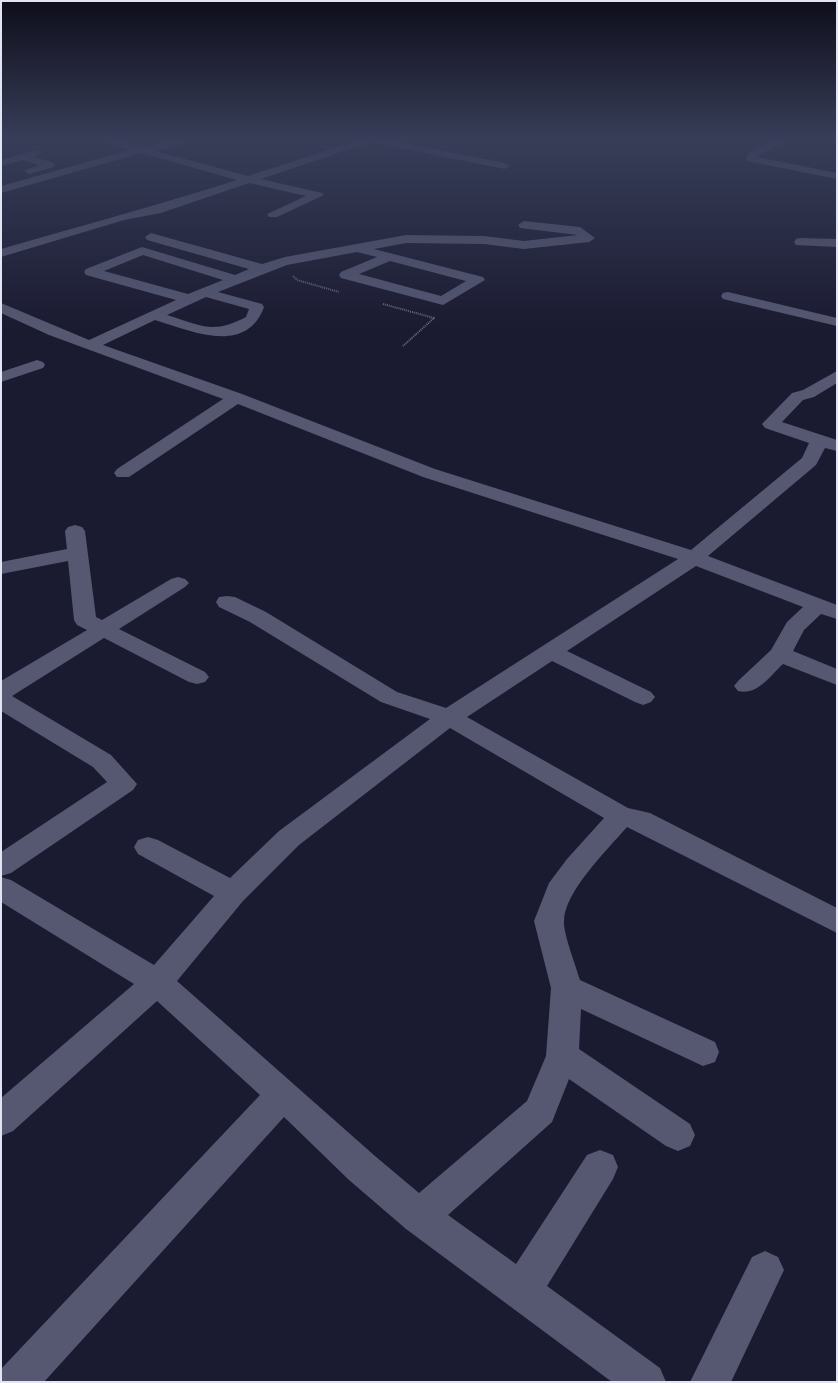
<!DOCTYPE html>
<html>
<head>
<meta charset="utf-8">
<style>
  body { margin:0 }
  #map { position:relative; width:838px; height:1383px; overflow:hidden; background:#1a1a30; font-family:"Noto Sans",sans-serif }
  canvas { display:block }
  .frame { position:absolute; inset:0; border:2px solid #e2e3f3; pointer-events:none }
</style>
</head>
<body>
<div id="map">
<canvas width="838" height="1383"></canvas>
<div class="frame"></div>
</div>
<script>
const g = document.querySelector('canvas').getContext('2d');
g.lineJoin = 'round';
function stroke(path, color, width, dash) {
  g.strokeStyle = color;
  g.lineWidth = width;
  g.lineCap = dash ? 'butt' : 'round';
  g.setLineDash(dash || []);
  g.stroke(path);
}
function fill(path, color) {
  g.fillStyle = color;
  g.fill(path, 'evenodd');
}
const path = new Path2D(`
  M293,276L297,280L339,292
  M383,304L434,318L403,346`);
const minor = new Path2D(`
  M1,140H7L1,143Z
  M101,140H116L144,147L173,140H189L188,142L156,151L248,176L359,140H387L505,163L510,166L505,169L371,142L261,179L322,193L324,195L277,217H269L267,214L306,196L249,183L161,213L124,220L1,257V249C80,226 159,205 237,180L141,153L1,193V186L130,150Z
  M775,140H787L757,157L837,173V179L747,161L746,159L748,153Z
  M36,150L41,153L34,157L54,163V167L29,174L24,171L39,165L23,160L1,166V160Z
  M524,221L580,227L595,238L589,242L524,249L484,244L406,243L374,249L483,277L485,280L443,305L341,278L339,275L341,272L377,257L357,252L287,265L218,292L262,304L264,307C246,356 191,331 155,320L103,345L242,394L435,469L691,550L802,458L809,443L765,428L762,424L792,393L803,390L837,371V383L814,397L803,400L782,422L837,440V451L825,448L816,465L708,556L837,605V619L821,614L804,630L793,651L837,669V685L783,664C770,676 757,696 738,691L734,686L738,681L771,650L787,622L803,607L696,566L567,651L651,692L655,697L651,702L643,705L635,702L552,661L467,717L628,808L650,813L837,908V933L627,827C608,849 564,892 564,921C563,933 576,966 580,980L715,1042L719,1052L715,1062L703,1066L581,1009L579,1049L690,1124L695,1135L690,1146L678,1151L666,1146L569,1079L552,1122L448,1215L516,1264L587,1155L600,1150L613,1155L618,1167L613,1179L547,1286L660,1368L666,1382H612L406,1229L349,1180L284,1117L44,1382H1L2,1368L260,1095L157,1001L13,1131L1,1136V1098L134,984L1,902V877L11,880L154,965L214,896L138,854L134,847L138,840L148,837L158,840L230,878L279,831L430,719L381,702L250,622L219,607L216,602L219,597L227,596L235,597L266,612L397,692L446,708L678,559L423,477L238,404L129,477H117L114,473L117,469L223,399L49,335L1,313V303L89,340L176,300L86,275L84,272L86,269L142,247L235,275L249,269L147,240L145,237L151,233L262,264L285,257L406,235L484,236L524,241L578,235L520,228L518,225ZM143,255L223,280L188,294L104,271ZM390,261L466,281L441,296L359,274ZM206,297L249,309L246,317C212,335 201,325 167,315ZM450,728L604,818L567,859L549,883L534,921L551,988L546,1056L527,1101L419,1193L375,1156L177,981L243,901L299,845Z
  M800,238L837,239V247L796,245L794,242L796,239Z
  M728,292L837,318V326L723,299L721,296L723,293Z
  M37,360L43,362L45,365L43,368L1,382V372Z
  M75,525L82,527L85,531L96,617L102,620L171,579L178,577L185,579L189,583L185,587L119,629L205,672L209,677L205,682L197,684L189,682L104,638L12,696L111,755L137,784L133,790L11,873L1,876V852L107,782L93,767L1,711V681L87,630L77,625L74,620L68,561L1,574V562L67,549L65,531L68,527Z
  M765,1251L778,1257L784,1270L731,1382H690L752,1257Z`);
stroke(path, '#6c6c80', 2, [1, 1]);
fill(minor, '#565872');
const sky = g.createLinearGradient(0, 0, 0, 333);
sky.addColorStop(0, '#0e0e1a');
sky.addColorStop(0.42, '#383e59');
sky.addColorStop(1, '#383e5900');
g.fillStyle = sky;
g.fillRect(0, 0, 838, 333);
</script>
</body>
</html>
